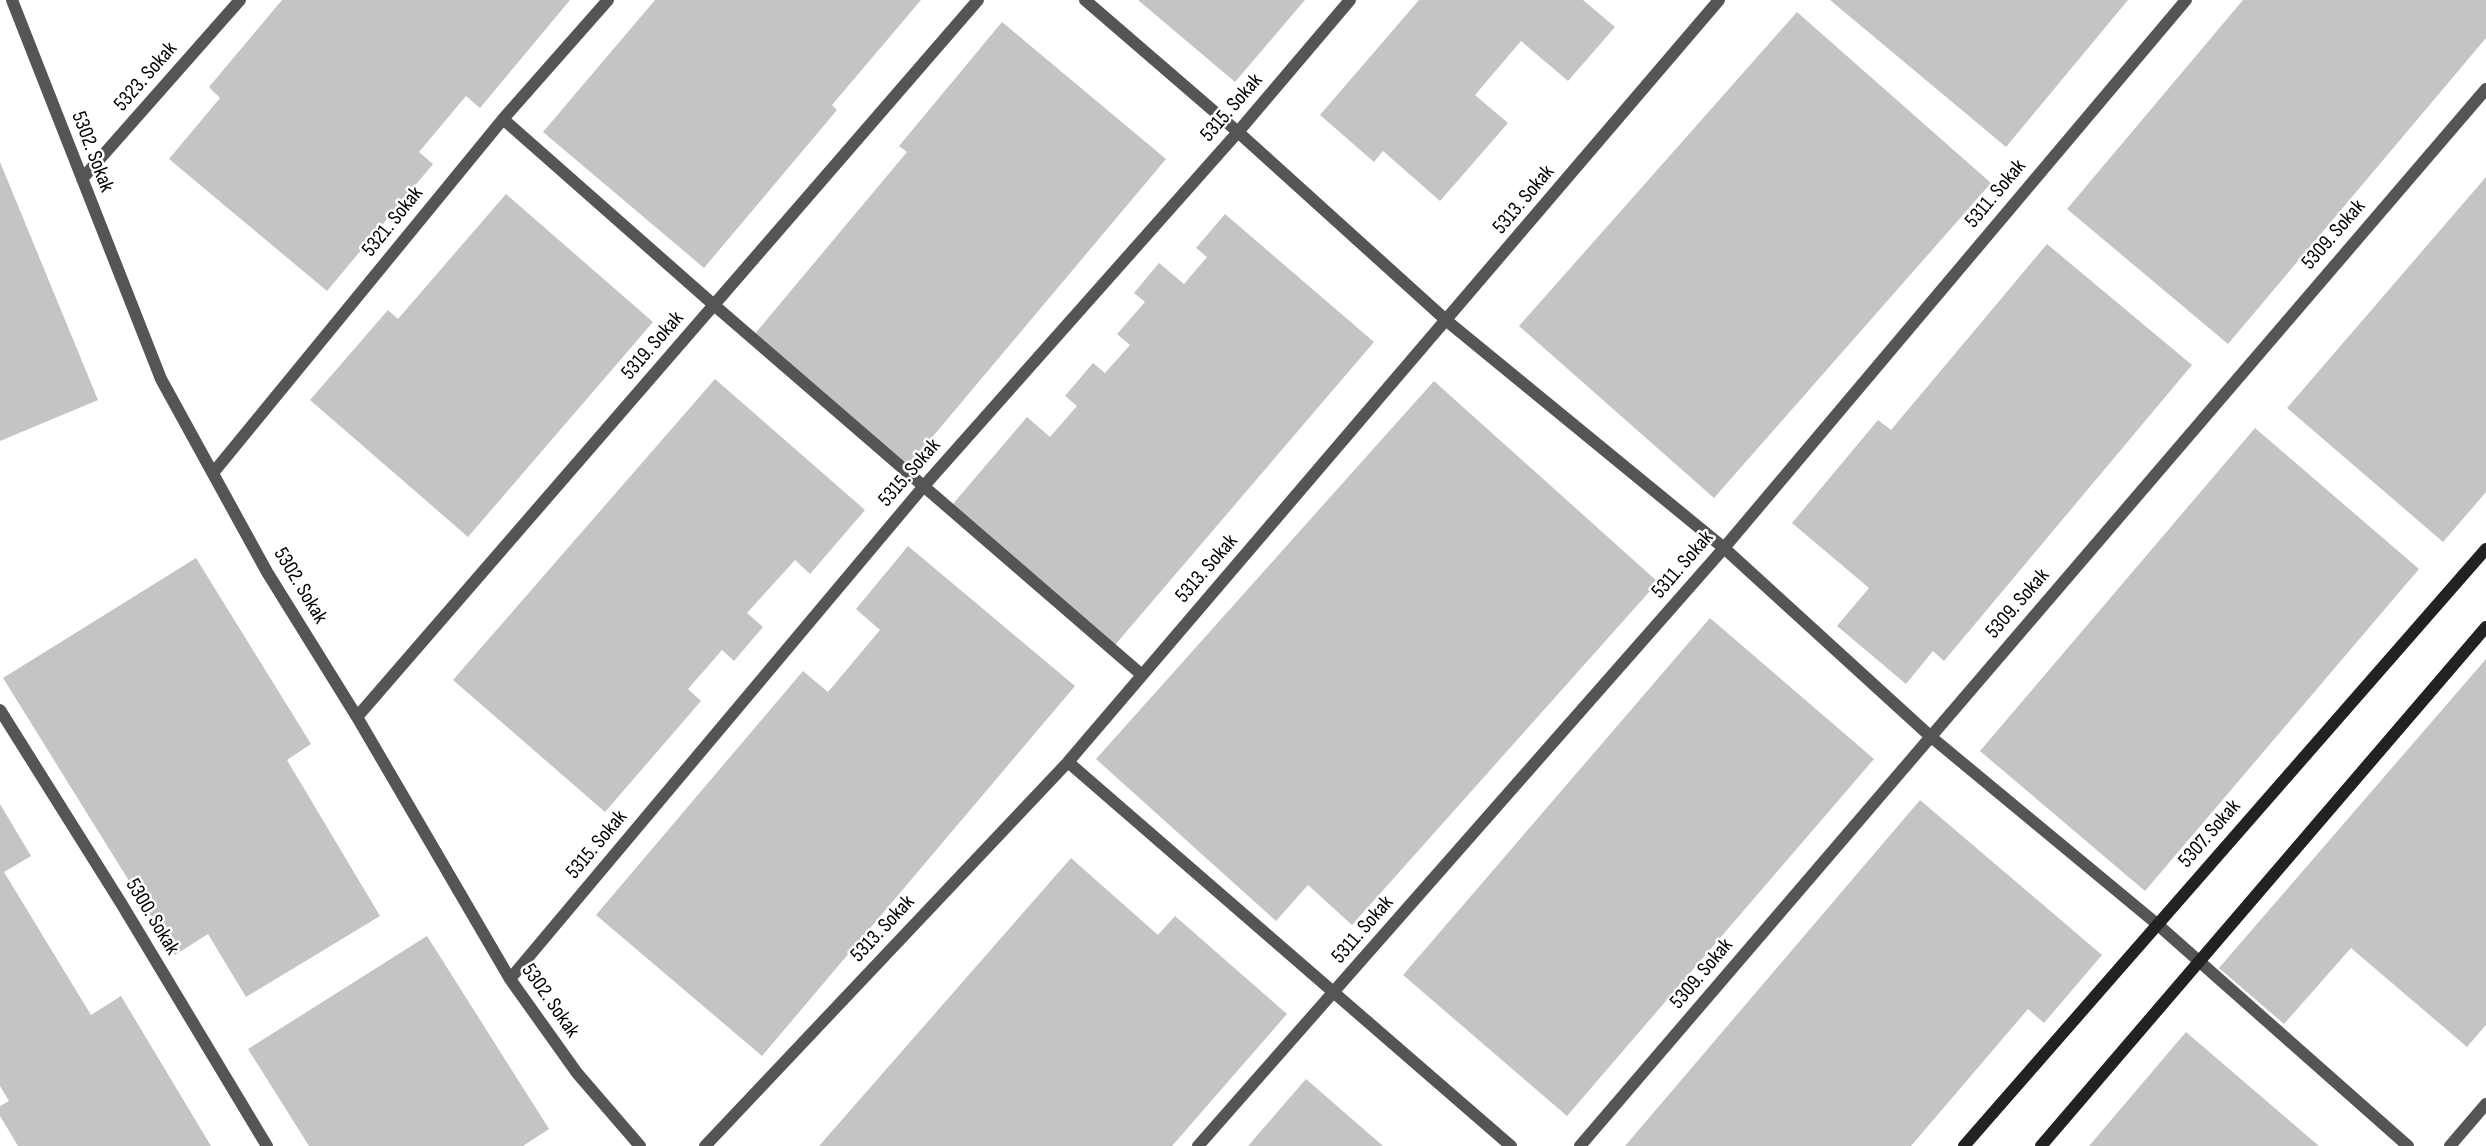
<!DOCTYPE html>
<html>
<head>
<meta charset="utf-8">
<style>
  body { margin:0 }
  canvas { display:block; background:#fff }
</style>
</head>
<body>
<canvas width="2486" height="1146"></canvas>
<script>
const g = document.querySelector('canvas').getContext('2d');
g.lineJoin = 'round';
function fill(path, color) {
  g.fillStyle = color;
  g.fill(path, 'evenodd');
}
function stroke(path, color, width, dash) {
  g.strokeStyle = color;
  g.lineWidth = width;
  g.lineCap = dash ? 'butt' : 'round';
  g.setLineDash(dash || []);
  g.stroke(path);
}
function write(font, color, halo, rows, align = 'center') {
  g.font = font + ' "Sofia Sans Condensed",sans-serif';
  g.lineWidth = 5;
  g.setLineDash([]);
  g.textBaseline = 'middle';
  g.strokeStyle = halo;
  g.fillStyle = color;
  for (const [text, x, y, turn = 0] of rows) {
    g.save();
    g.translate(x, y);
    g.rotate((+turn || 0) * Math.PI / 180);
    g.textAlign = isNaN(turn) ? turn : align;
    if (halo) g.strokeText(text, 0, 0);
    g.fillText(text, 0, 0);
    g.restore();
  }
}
const building = new Path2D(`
  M282,0H570L480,108L466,96L419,152L433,164L327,291L169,159L220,98L209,87Z
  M655,0H921L832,105L837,110L704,268L543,132Z
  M1138,0H1305L1235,82Z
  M1419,0H1583L1615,27L1568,81L1521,41L1475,95L1508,123L1440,201L1383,151L1374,162L1320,115Z
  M1830,0H2128L2006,147Z
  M2243,0H2486V38L2228,344L2067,209Z
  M1797,12L1991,183L1714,498L1519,326Z
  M1002,22L1166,159L908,466L753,336L907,152L899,146Z
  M0,162L98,400L0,441Z
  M2486,177V492L2443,542L2287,408Z
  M506,194L653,322L468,537L310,400L388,310L398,319Z
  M1225,214L1374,342L1115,645L952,505L1027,417L1050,437L1077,406L1065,396L1093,363L1105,373L1130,345L1117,334L1145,302L1134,293L1159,263L1184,284L1207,257L1196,248Z
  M2047,244L2192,365L1944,661L1933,651L1906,684L1837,626L1869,588L1792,523L1878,420L1891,430Z
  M715,379L865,510L810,574L795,560L747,613L763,627L734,661L722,650L688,689L701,701L605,812L453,680Z
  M1434,381L1658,582L1352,925L1308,885L1276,921L1096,759Z
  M2255,428L2419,569L2145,891L1980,751Z
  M908,546L1075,686L762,1056L596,915L803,671L828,692L880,630L856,609Z
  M196,558L311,744L287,760L380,916L246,997L208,934L175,955L3,678Z
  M1710,618L1874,759L1567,1116L1403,975Z
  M2486,659V1025L2467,1047L2351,948L2284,1024L2219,968Z
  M1920,800L2102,955L2044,1023L2028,1009L1911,1146H1625Z
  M0,804L31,856L4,872L91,1015L121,996L211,1146H18L0,1116V1106L9,1101L0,1086Z
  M1071,858L1158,935L1175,916L1287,1014L1172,1146H819Z
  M427,936L549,1129L523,1146H309L248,1049Z
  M2186,1032L2319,1146H2089Z
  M1306,1079L1383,1146H1248Z`);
const street = new Path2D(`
  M12,0L161,379L267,572L357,717L510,979L577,1073L640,1146
  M1085,0L1238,132L1447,321L1724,548L1930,736L2157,924L2408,1146
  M503,119L714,305L1142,675
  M82,179L240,0
  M213,473L503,119L608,0
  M0,710L121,903L267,1146
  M357,717L978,0
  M1068,762L1511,1146
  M510,979L923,487L1238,132L1350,0
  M705,1146L1068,762L1719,0
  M1198,1146L1724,548L2186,0
  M1580,1146L2486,89
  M2450,1146L2486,1104`);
const secondary = new Path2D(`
  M1964,1146L2486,549
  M2041,1146L2486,627`);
const streetNames = [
  ["5323. Sokak",146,77,-49],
  ["5315. Sokak",1232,108,-49],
  ["5302. Sokak",92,152,69],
  ["5311. Sokak",1996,194,-50],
  ["5313. Sokak",1524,200,-50],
  ["5321. Sokak",393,222,-51],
  ["5309. Sokak",2334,235,-49],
  ["5319. Sokak",653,346,-49],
  ["5315. Sokak",910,473,-49],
  ["5311. Sokak",1683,565,-49],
  ["5313. Sokak",1207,569,-49],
  ["5302. Sokak",300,586,59],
  ["5309. Sokak",2018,604,-49],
  ["5307. Sokak",2210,834,-49],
  ["5315. Sokak",597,845,-50],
  ["5300. Sokak",152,917,59],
  ["5313. Sokak",883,929,-47],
  ["5311. Sokak",1363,930,-49],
  ["5309. Sokak",1702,974,-50],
  ["5302. Sokak",550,1001,55]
];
fill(building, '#c4c4c4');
stroke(street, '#555', 12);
stroke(secondary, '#222', 12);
write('21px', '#000', '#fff', streetNames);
</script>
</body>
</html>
